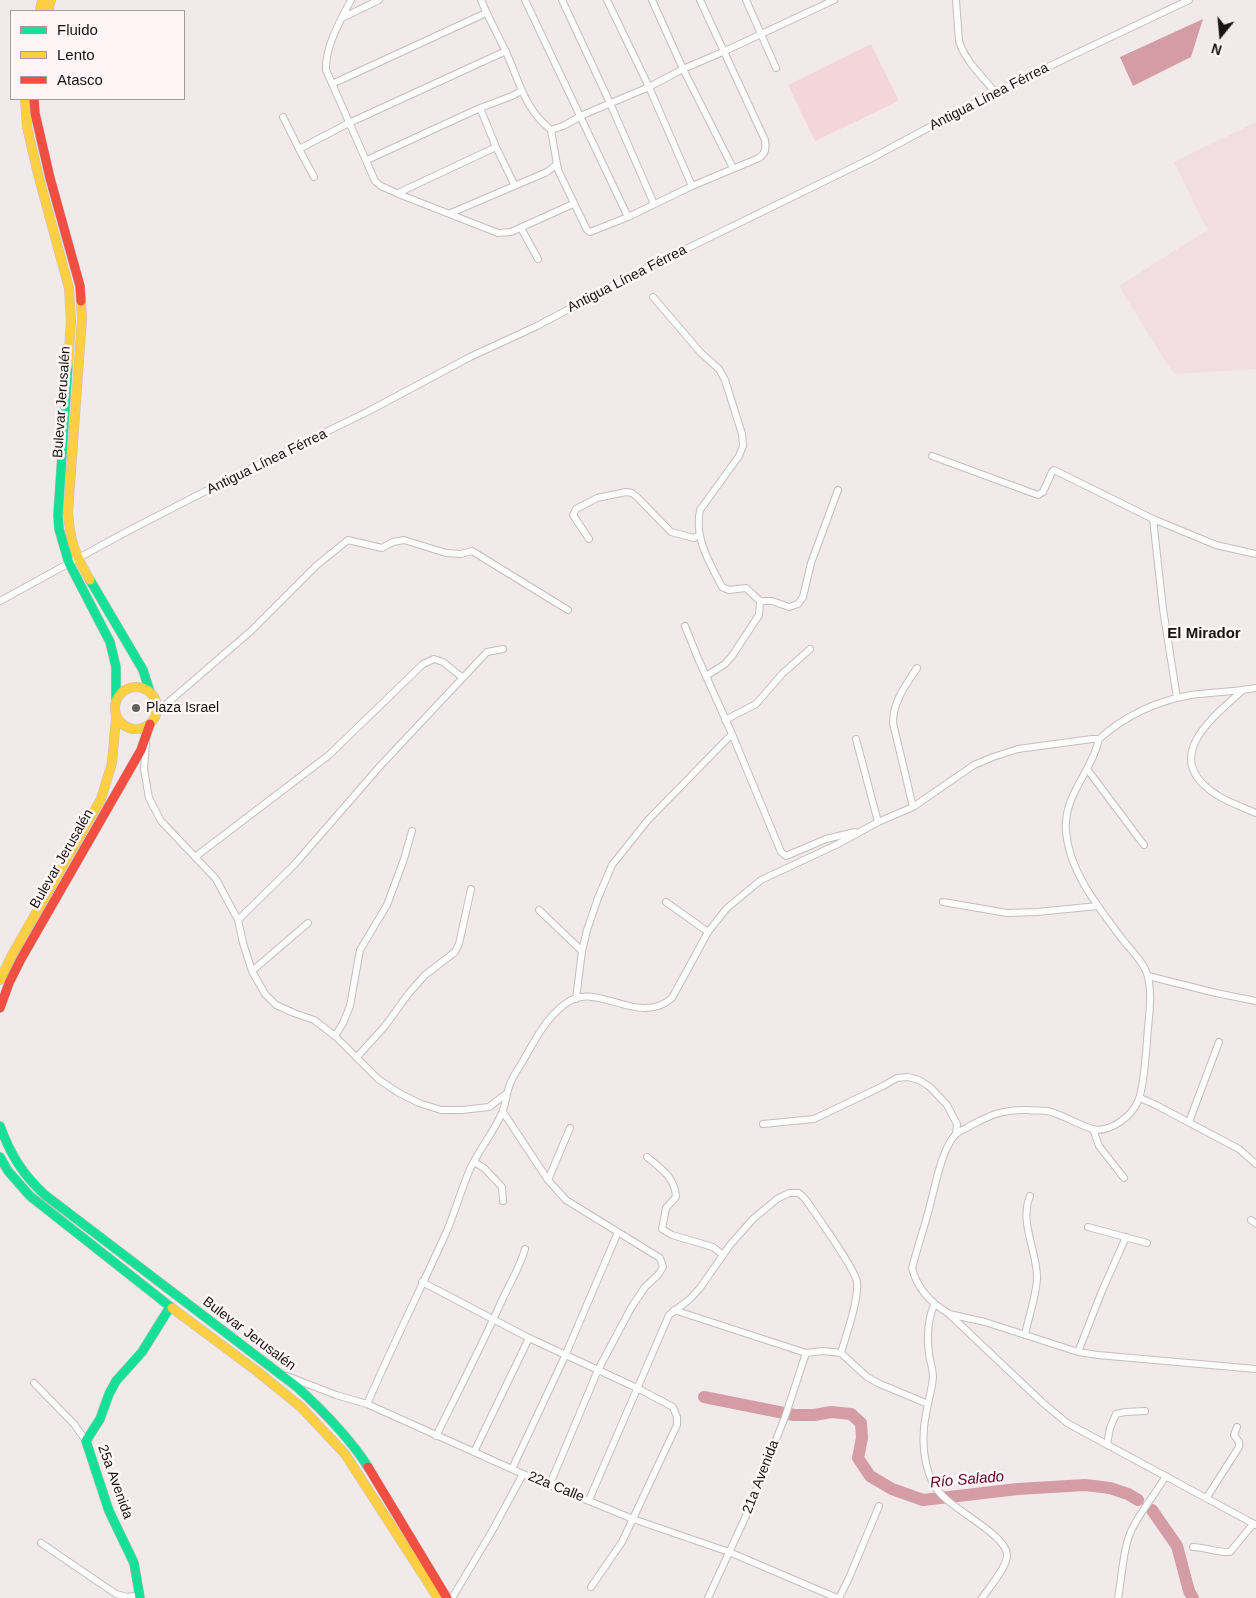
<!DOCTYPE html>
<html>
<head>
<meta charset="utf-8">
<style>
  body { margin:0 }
  #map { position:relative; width:1256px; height:1598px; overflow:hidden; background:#f2eaea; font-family:Arial,sans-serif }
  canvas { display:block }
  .legend { position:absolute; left:10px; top:10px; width:175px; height:90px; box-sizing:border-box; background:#fff5f6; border:1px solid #a39a9b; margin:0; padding:6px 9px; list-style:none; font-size:15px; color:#181213 }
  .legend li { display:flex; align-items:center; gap:10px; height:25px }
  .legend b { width:25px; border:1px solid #a39a9b }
  .north { position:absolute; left:1196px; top:10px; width:50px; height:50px; -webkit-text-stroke:4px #fff5f6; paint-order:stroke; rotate:197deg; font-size:14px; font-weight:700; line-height:20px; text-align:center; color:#181213 }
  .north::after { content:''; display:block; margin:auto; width:18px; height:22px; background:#181213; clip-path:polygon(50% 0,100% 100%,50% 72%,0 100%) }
</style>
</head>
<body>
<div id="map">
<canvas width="1256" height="1598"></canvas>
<ul class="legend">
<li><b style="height:6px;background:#16e098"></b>Fluido</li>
<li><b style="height:6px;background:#ffcf43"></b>Lento</li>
<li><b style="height:6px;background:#f24e42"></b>Atasco</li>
</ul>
<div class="north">N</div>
</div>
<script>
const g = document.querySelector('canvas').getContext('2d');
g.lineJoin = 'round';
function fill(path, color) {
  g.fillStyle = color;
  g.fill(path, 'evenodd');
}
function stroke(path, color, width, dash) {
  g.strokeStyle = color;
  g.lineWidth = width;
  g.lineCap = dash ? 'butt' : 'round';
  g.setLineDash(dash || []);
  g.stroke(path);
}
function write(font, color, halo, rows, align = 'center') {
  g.font = font + ' Arial,sans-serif';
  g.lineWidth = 5;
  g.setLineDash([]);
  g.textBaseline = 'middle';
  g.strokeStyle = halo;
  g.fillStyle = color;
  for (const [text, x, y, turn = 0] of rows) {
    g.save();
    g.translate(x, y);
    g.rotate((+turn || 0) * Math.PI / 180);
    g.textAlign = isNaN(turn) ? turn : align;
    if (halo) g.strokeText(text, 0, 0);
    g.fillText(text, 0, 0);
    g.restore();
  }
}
const built = new Path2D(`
  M1256,122V369L1175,374L1165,361L1119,286L1207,230L1174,162Z`);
const green = new Path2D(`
  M871,44L899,101L815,141L788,85Z`);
const water = new Path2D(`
  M1203,19L1191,57L1133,86L1120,57Z`);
const river = new Path2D(`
  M704,1397L794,1415H814L831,1412L851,1414L861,1423L862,1438L858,1458L870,1476L892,1489L923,1500L1018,1489L1085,1485L1110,1488L1128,1494L1138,1500
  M1152,1510L1177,1546L1189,1591L1193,1598`);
const street = new Path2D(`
  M351,0C340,21 325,47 326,70L375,181L381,186L401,195L498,233L511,232L573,204
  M481,0C488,17 497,33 505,50C520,81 522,106 551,130L563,126L585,114L649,87L683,69L725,51L834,0
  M525,0L628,217
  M562,0L610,103L654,204
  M607,0L649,87L692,186
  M652,0L683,69L733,168
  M746,0L776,68
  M956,0L959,41C965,61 982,76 995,92
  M342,18L379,0
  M332,84L486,13
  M480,108L496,147L515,186
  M283,117L299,149
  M551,130L558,170L587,230L590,232L628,217L692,186L759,158C766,153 766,148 765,140L700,0
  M367,160L480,108L512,96L521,91
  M314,177L299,149L349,123L506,51
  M398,193L496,147
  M451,213L547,172L557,164
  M521,228L538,259
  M653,297L701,353L719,369L725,380L742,434L743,446L739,456L700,510C694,539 710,563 722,587L729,590L746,588L760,601L759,615L732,656L725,664L706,676
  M932,456L1038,495L1043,492L1052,472L1054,470L1153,519L1216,545L1256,554
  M1153,519L1163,609L1177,698
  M589,539L573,515L576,509L597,498L626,492L632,493L637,497L671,532L694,538L699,535
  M0,601L126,532L235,476L367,412L470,357L537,326L635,274L870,159L995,92L1189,0
  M760,601H772L789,607L798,604L803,597L811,563L838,490
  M685,626L697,656L732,734L781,852L786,856L826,839L855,832
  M1256,688C1234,692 1213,692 1191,695C1156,701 1125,716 1099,739C1092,772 1063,795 1066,831C1069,872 1099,908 1123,940C1132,951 1145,964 1148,977C1153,998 1148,1020 1147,1041C1146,1054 1143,1091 1138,1101C1132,1116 1110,1133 1093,1129C1077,1125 1063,1114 1047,1111C1041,1110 1034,1111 1028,1110C1003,1109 990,1115 968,1127C964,1130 958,1131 955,1135C941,1150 934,1192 928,1213C923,1231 917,1249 912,1268C917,1288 931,1303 948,1313L1043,1403L1067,1423L1256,1525
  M1243,690C1210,719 1160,759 1217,795C1229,803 1243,807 1256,813
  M157,712L251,631L317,565L348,540L382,548L393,542L404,540L446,553L461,554L472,551L568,610
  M725,720L756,704L782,674L810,649
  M856,739L878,822
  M146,743L144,769L149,798L161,821L216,879L238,920L243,943L252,971L265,994L276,1005L294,1013L314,1020L335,1036L378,1079L399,1093L419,1103L441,1110H462L489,1107L506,1094
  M1087,769L1144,845
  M913,807L893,723C893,701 906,685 917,668
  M195,857L329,755L423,664L434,659L443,662L463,678
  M666,902L708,932
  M943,902L1007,913L1037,912L1098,906
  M539,910L582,951
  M238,920L294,865L381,765L487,652L503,649
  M252,971L308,923
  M1148,976L1216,993L1256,1001
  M576,999L582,951L587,930L598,898L612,865L648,820L732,734
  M335,1036L343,1023L350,1006L360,950L387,905L404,859L412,831
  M357,1057L385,1026L409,993L425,975L455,952L459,944L471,889
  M1140,1098L1156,1105L1239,1149L1256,1164
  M503,1112L548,1180L566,1200L660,1258L663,1267L658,1275L645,1287L631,1308L598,1370L550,1484
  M1189,1122L1219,1042
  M763,1124L814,1119L883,1086L897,1078L908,1077L919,1080L930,1087L947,1105L957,1124L956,1134
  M1093,1129L1099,1146L1124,1178
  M647,1157C661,1169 675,1177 676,1197L666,1208L662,1229L672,1235L713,1247L723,1255
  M474,1162L484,1168L502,1187L503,1201
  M548,1180L570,1128
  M1251,1220L1256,1224
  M1088,1227L1147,1243
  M422,1282L529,1338L637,1388L673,1407L677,1417V1425L660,1461L622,1542L591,1587
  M934,1305C928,1319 927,1338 929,1354C930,1361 933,1369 933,1377C932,1389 928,1402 926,1414C921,1438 923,1468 936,1488C949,1509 1007,1534 1007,1555C1008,1566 989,1588 982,1598
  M674,1310L806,1353L823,1351L841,1353L867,1377L880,1384L928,1404
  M949,1314L985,1322L1078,1352L1098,1355L1256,1369
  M1025,1335C1028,1318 1037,1294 1037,1277C1037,1251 1019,1222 1030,1196
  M1078,1352L1102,1291L1126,1237
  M287,1376L336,1395L367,1404L523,1474L633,1519L729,1552L837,1598
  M34,1383L74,1424L86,1441
  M367,1404C392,1347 420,1290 446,1233C455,1212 461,1190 470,1169C479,1150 493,1133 502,1113C506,1104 506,1094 510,1084C513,1076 518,1069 523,1061C535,1040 545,1019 565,1004C597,979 638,1028 672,998L708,932L727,908L761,880L838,844L878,822L913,807L974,765L993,757L1018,749L1092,739H1099
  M436,1436C459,1390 482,1345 503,1298C511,1281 520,1267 525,1249
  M1107,1445L1110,1428L1116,1414L1125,1412L1145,1411
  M474,1452L529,1338
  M512,1469L565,1356L618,1232
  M1207,1497L1239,1447V1442L1234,1435L1237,1427
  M589,1500L669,1315L690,1299L700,1288L730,1245L753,1219L777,1199L789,1193H799L806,1200C816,1215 855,1268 857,1282C859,1300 846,1335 841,1353
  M41,1543L116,1594L127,1597L140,1595
  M1193,1547C1205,1547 1218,1553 1230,1552L1253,1524
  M452,1598L491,1533L523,1474
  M708,1598L745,1518L785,1417L806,1353
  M839,1598L849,1578L879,1506
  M1118,1598C1122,1578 1123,1547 1132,1529C1141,1511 1155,1494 1166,1476`);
const fast = new Path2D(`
  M68,365L58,515L59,529L69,563L110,642L116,667V699
  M90,580L143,670L150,692
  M0,1126C10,1154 23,1175 45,1195L297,1387C322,1410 350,1438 368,1467
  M0,1157L8,1171L30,1196L172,1308
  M140,1598L134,1563L109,1511L86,1441L100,1419L109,1394L116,1381L142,1352L170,1307`);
const slow = new Path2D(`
  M40,11L42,0
  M48,11L51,0
  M25,99L27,127L39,178L69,288L71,321L68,365
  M81,301L82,319L68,512C70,541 75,555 90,580
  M115 708a21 21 0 1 1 42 0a21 21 0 1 1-42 0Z
  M0,980L12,955L101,799L112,763L116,718
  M172,1308L258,1372L301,1407L345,1454L438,1598`);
const jam = new Path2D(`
  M34,99L35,113L50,178L80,286L81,301
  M0,1008L9,983L21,959L141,750L150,724
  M368,1467L447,1598`);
const markers = [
  [136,708,5,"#645e5e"]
];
const streetNames = [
  ["Antigua Línea Férrea",989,97,-27],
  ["Antigua Línea Férrea",627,279,-27],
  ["Bulevar Jerusalén",62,402,-86],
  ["Antigua Línea Férrea",267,462,-26],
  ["Bulevar Jerusalén",62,859,-60],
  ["Bulevar Jerusalén",249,1334,37],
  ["21a Avenida",761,1477,-69],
  ["25a Avenida",115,1482,70],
  ["22a Calle",556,1487,22]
];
const poiNames = [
  ["Plaza Israel",146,708]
];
const neighbourhoodNames = [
  ["El Mirador",1204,634]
];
const waterNames = [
  ["Río Salado",967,1480,-5]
];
fill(built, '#f0dee0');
fill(green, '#f4d6da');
fill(water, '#d49ca4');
stroke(river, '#d49ca4', 12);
stroke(street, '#c4bebe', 8);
stroke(fast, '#c4bebe', 10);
stroke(slow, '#c4bebe', 10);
stroke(jam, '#c4bebe', 10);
stroke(street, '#fdfcfc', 6);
stroke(fast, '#16e098', 9);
stroke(slow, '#ffcf43', 9);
stroke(jam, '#f24e42', 9);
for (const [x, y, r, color] of markers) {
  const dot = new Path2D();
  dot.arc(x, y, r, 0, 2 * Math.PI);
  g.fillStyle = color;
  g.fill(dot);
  stroke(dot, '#fff5f6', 2);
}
write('14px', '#181213', '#fff5f6', streetNames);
write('14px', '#181213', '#fff5f6', poiNames, 'left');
write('bold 15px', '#181213', '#fff5f6', neighbourhoodNames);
write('italic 15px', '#610023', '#fff5f6', waterNames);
</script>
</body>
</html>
